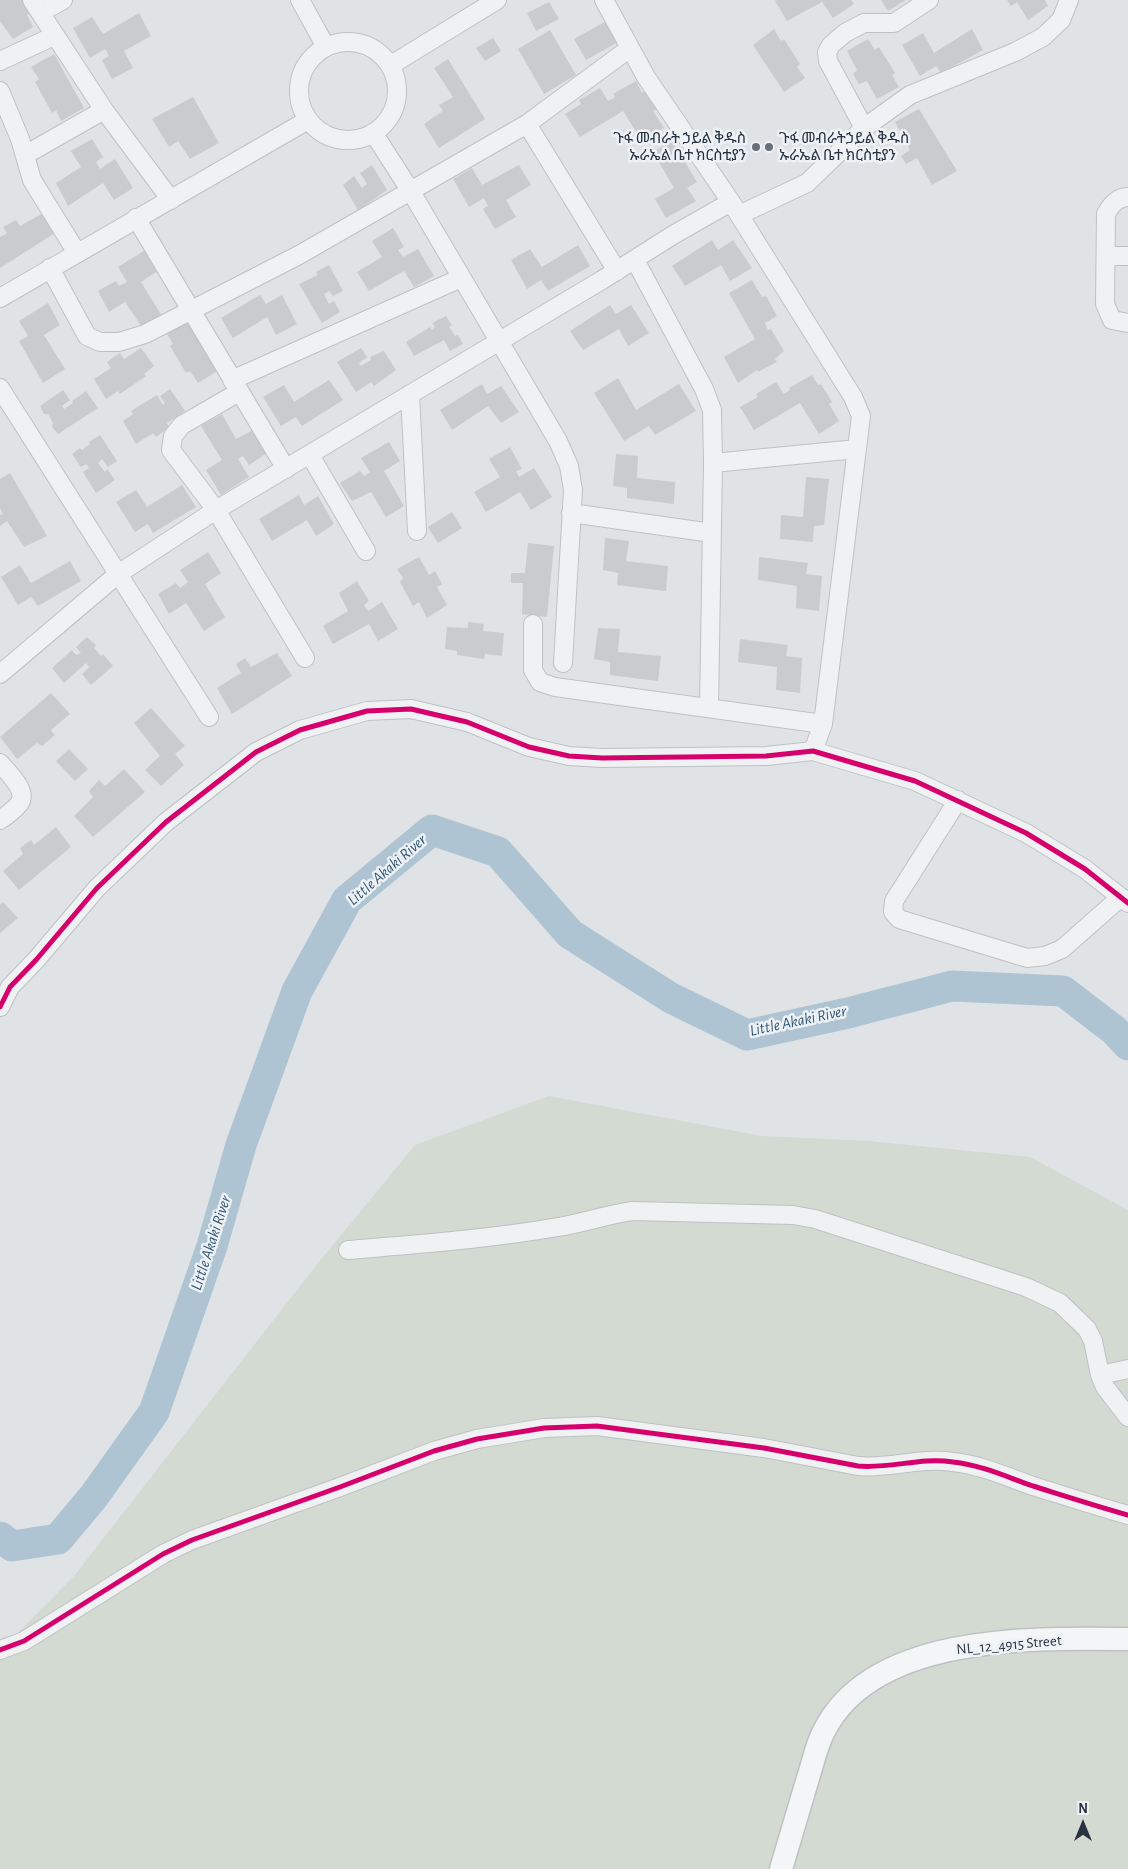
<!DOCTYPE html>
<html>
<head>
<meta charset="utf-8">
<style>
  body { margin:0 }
  #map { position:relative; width:1128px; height:1869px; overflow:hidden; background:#e0e3e6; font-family:"Alegreya Sans",sans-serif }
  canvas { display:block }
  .north { position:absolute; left:1058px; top:1799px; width:50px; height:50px; -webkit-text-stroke:4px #eef2f6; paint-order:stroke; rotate:0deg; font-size:14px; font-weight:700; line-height:20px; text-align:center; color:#273340 }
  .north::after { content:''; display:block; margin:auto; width:18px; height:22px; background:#273340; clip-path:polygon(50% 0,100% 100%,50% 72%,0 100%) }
</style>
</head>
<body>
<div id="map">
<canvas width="1128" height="1869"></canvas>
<div class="north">N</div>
</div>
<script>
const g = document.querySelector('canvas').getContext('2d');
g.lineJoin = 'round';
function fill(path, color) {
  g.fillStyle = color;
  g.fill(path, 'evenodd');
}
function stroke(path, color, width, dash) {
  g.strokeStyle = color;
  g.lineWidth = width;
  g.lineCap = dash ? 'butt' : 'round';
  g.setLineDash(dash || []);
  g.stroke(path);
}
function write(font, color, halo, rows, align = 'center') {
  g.font = font + ' "Alegreya Sans","Noto Sans Ethiopic",sans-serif';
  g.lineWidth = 5;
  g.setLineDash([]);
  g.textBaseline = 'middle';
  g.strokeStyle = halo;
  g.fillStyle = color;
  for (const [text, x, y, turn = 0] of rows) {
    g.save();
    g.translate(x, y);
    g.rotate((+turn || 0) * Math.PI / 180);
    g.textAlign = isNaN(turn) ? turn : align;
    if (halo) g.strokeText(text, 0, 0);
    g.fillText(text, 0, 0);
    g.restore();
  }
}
const green = new Path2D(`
  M549,1096L762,1136L869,1141L1030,1157L1128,1210V1869H0V1651L74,1576L314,1268L415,1145Z`);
const river = new Path2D(`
  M0,1537L12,1546L58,1539L94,1496L154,1412L212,1246L241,1145L297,991L347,900L432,830L498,852L570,934L671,998L747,1035L848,1013L952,986L1063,991L1114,1030L1128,1045`);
const building = new Path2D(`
  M0,0H23L31,13L27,15L33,27L13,39L0,21Z
  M777,0H851L854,4L833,18L822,2L787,21L775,1Z
  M881,0H906L888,11Z
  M1007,0H1045L1048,6L1028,20L1017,2L1011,6Z
  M549,2L559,19L536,31L527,13Z
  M139,13L151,36L124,51L133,68L112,79L102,60L109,56L105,49L90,58L73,28L92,17L103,34Z
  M610,19L622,40L586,60L574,39Z
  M774,29L781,41L784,39L800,64L797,67L805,78L784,92L753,45Z
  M972,29L983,50L941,73L936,66L920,76L902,45L923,33L934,53Z
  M550,30L576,75L544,94L518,49Z
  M493,38L501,51L485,61L476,48Z
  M868,39L875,50L879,47L895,73L892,75L899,87L877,99L867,81L859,84L853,74L857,70L847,51Z
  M54,54L84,108L61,121L56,110L52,113L35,82L39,79L31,67Z
  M448,59L485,119L439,148L424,124L443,111L439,105L453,97L434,68Z
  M636,81L642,93L646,90L657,109L653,111L664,128L642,141L623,111L580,137L565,114L581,104L579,100L600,88L608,101L615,97L613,94Z
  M193,97L219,143L190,159L178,141L169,147L152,119Z
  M919,109L957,171L932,185L917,158L906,164L901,156L910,150L895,122Z
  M92,139L103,157L96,162L100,169L115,159L133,188L114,200L103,183L68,206L56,183L81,167L71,151Z
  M672,141L697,182L687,188L696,201L666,218L655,199L674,188L653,152Z
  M372,165L387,190L358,210L343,185L354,176L362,188L367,184L360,173Z
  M519,165L531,185L506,200L516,217L495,229L483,209L488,206L484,198L469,207L453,179L472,168L482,185Z
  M43,213L55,233L0,268V237L7,233L3,227L16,220L20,226Z
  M393,228L404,247L398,250L403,257L418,249L434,276L414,287L404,271L369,291L357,272L382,257L372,241Z
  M712,240L718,250L733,240L752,268L730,281L721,265L685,286L672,266Z
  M578,245L590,266L548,291L541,280L527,289L511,260L530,249L542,267Z
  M147,249L159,270L141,282L162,316L142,327L125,302L109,312L98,291L116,281L119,286L127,282L118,267Z
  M329,265L343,291L333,296L329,291L324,294L329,304L334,301L340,312L322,323L299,284L318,275L316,272Z
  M752,280L762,297L766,296L777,316L765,323L768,330L771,329L784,351L775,359L777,362L758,372L757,370L738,383L724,357L755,339L729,293Z
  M260,295L266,304L282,295L297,324L276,335L267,317L233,338L221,318Z
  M48,303L60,325L44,335L65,369L43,383L19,341L28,336L19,321Z
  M610,305L616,314L631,305L649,333L628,346L619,329L583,350L570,331Z
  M446,316L452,325L449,327L455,336L458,335L463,344L450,351L444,340L414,356L406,342L430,327L432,330L435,327L432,323Z
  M189,321L219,370L198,383L190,371L186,373L170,346L173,344L167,334Z
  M141,348L154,366L144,374L146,376L120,394L118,391L106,399L94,379L111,368L107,362L120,353L124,359Z
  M361,348L367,357L359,363L361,366L371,360L370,357L384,351L396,370L374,386L371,382L356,392L337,362Z
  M812,375L818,385L821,384L832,402L829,404L839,421L819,434L800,403L754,430L740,407L758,397L756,394L776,382L784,394L790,390L789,388Z
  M618,378L636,410L679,384L696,411L655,435L649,426L624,441L594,393Z
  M329,380L343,400L302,426L296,417L281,426L263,397L284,385L294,402Z
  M482,384L487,394L501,386L519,412L501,423L488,406L452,430L440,410Z
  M170,389L185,411L167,423L169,427L156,437L153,433L136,444L123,421L133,414L131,411L157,395L163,405L165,403L160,396Z
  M63,390L70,400L62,406L64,409L73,403L72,401L86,391L98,408L58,434L52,427L53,423L48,414H44L40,406Z
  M222,414L236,439L257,428L270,451L249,465L243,456L238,459L249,477L221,495L206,470L222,460L201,426Z
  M100,435L117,461L108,467L102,459L98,463L105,472L107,469L115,480L96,493L83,472L89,468L86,464L81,467L72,454L80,448L82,450L90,444L89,442Z
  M389,442L400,461L384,471L404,506L386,517L371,492L352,501L340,483L360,471L364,476L370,472L361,458Z
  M510,447L522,469L516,471L519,477L534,468L552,497L531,510L520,492L486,512L474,492L500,477L489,459Z
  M616,454L638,456L637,478L675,482L674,504L627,498V488L613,486Z
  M10,473L47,536L24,547L7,521L0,526V515L3,514L0,508V479Z
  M806,477L829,479L824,525L814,526L813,542L780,539L781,515L803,517Z
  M182,485L196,507L153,533L148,524L135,532L116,502L136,490L147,507Z
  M299,495L304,505L318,496L334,524L316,536L307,520L272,541L259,519Z
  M452,512L462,528L438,543L428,527Z
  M605,538L629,541L626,561L668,566L666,591L617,585L618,573L603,570Z
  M528,543L554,546L547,617L522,614L523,583H511V573H525Z
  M208,552L221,573L205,584L225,617L204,631L186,603L169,614L158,594L176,583L180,588L188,582L180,570Z
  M419,557L429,575L435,571L442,584L437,587L447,605L427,618L419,602L413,606L400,582L403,578L397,569Z
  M759,557L808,563L806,574L822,576L819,611L796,608L797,586L758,580Z
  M70,561L81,581L38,606L31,597L18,605L1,577L20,565L31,583Z
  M357,581L369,601L364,605L368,611L382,602L398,629L378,641L369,624L333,644L323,626L348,611L339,593Z
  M468,622L484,624L483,631L504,633L502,656L485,654L484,659L457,655V651L445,649L447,627L468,628Z
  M598,628L620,629L618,652L661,656L658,681L610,675V662L594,659Z
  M87,637L96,645L94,648L101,656L103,654L113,666L91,685L82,674L89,667L86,663L64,683L52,668L72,650L76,655L81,653L76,647Z
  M740,639L788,645L786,656L802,658L800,693L776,690L777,667L738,662Z
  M277,653L292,676L232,714L217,688L241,673L236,664L245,658L251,667Z
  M51,693L70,714L51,730L55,735L42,746L37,743L17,759L0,737Z
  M151,708L185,746L175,754L184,765L161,786L145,770L160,756L134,723Z
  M69,749L88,769L75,781L56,761Z
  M124,769L145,792L93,837L74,816L93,797L89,791L99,780L105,786Z
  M56,827L71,847L19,890L3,871L23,854L20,848L31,840L34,845Z
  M3,902L18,918L0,933V905Z`);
const minor = new Path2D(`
  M32,0L104,110L171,200
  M300,0L326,47
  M604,0L646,77L731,202L853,397L861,416L823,724L813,751
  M41,12L63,0
  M299 91a49 49 0 1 1 98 0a49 49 0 1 1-98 0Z
  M0,61L54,36
  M391,65L497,0
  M0,91L20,139L32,180L77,253
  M527,124L617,271
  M864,128L828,61L827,52L831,45L845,33L864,23H894L929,0
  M374,134L410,190L558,441L569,466L573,490L563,663
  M25,155L104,110
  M1128,197C1117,197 1111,205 1106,214L1105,304L1112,320L1128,323
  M739,215L807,183L864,128L910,95L1015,52L1043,37L1061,20L1069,0
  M136,218L286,469
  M1106,256H1128
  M635,260L704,389L712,410L713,463L709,708
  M50,268L87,336L100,342H119L145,334L299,255L527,124L630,48
  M0,298L308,120
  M232,380L461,278
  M0,388L209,717
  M239,392L182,425L173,436L171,450L216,510L305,658
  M410,394L417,531
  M310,455L366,551
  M713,463L857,449
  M571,513L712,533
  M533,624V670L540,682L555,687L823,724
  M0,674L118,574L216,510L602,280L673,235L731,202
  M0,763C8,773 29,791 19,804C14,810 6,816 0,820
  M958,800L894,901L893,912L899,919L1027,958L1045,956L1062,949L1121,897
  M0,1007L10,987L36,960L97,888L166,822L256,752L300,730L367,711L411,709L467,722L529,747L569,756L602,758L766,756L813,751L915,781L1026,833L1085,869L1128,903
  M348,1250C418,1244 489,1239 558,1227C584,1223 608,1214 633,1211L793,1215L815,1219L1026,1287L1060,1303L1087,1329L1093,1341L1100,1375L1105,1387L1128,1417
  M1100,1375L1128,1369
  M0,1650L24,1641L163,1554L192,1540L340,1487L434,1451L477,1439L544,1428L597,1426L764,1448L858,1466C891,1469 919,1457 953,1462C981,1465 1007,1477 1033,1486C1065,1496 1096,1506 1128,1515`);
const major = new Path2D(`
  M781,1869C790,1839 799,1808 808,1778C813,1763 816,1746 824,1731C873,1633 1035,1638 1128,1639`);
const cycleway = new Path2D(`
  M0,1007L10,987L36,960L97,888L166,822L256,752L300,730L367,711L411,709L467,722L529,747L569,756L602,758L766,756L813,751L915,781L1026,833L1085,869L1128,903
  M0,1650L24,1641L163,1554L192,1540L340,1487L434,1451L477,1439L544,1428L597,1426L764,1448L858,1466C891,1469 919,1457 953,1462C981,1465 1007,1477 1033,1486C1065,1496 1096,1506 1128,1515`);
const markers = [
  [756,147,5,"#68717a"],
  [769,147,5,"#68717a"]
];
const poiNames = [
  ["ጉፋ መብራት ኃይል ቅዱስ",746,138],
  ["ኡራኤል ቤተ ክርስቲያን",746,155],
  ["ጉፋ መብራትኃይል ቅዱስ",779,138,"left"],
  ["ኡራኤል ቤተ ክርስቲያን",779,155,"left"]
];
const streetNames = [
  ["NL_12_4915 Street",1009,1645,-5]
];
const waterNames = [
  ["Little Akaki River",387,870,-41],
  ["Little Akaki River",798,1021,-12],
  ["Little Akaki River",211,1243,-72]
];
fill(green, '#d2dad1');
stroke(river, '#aec4d2', 31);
fill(building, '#c9cbce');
stroke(minor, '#bec1c4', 20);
stroke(major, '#bdc0c4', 25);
stroke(minor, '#f0f1f3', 18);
stroke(major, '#f4f5f6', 22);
stroke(cycleway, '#d6006c', 5);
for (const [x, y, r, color] of markers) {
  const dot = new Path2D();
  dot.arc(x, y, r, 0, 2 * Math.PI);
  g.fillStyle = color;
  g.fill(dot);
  stroke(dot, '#eef2f6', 2);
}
write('15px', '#273340', '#eef2f6', poiNames, 'right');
write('15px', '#273340', '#eef2f6', streetNames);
write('italic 16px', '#305775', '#eef2f6', waterNames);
</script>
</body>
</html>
